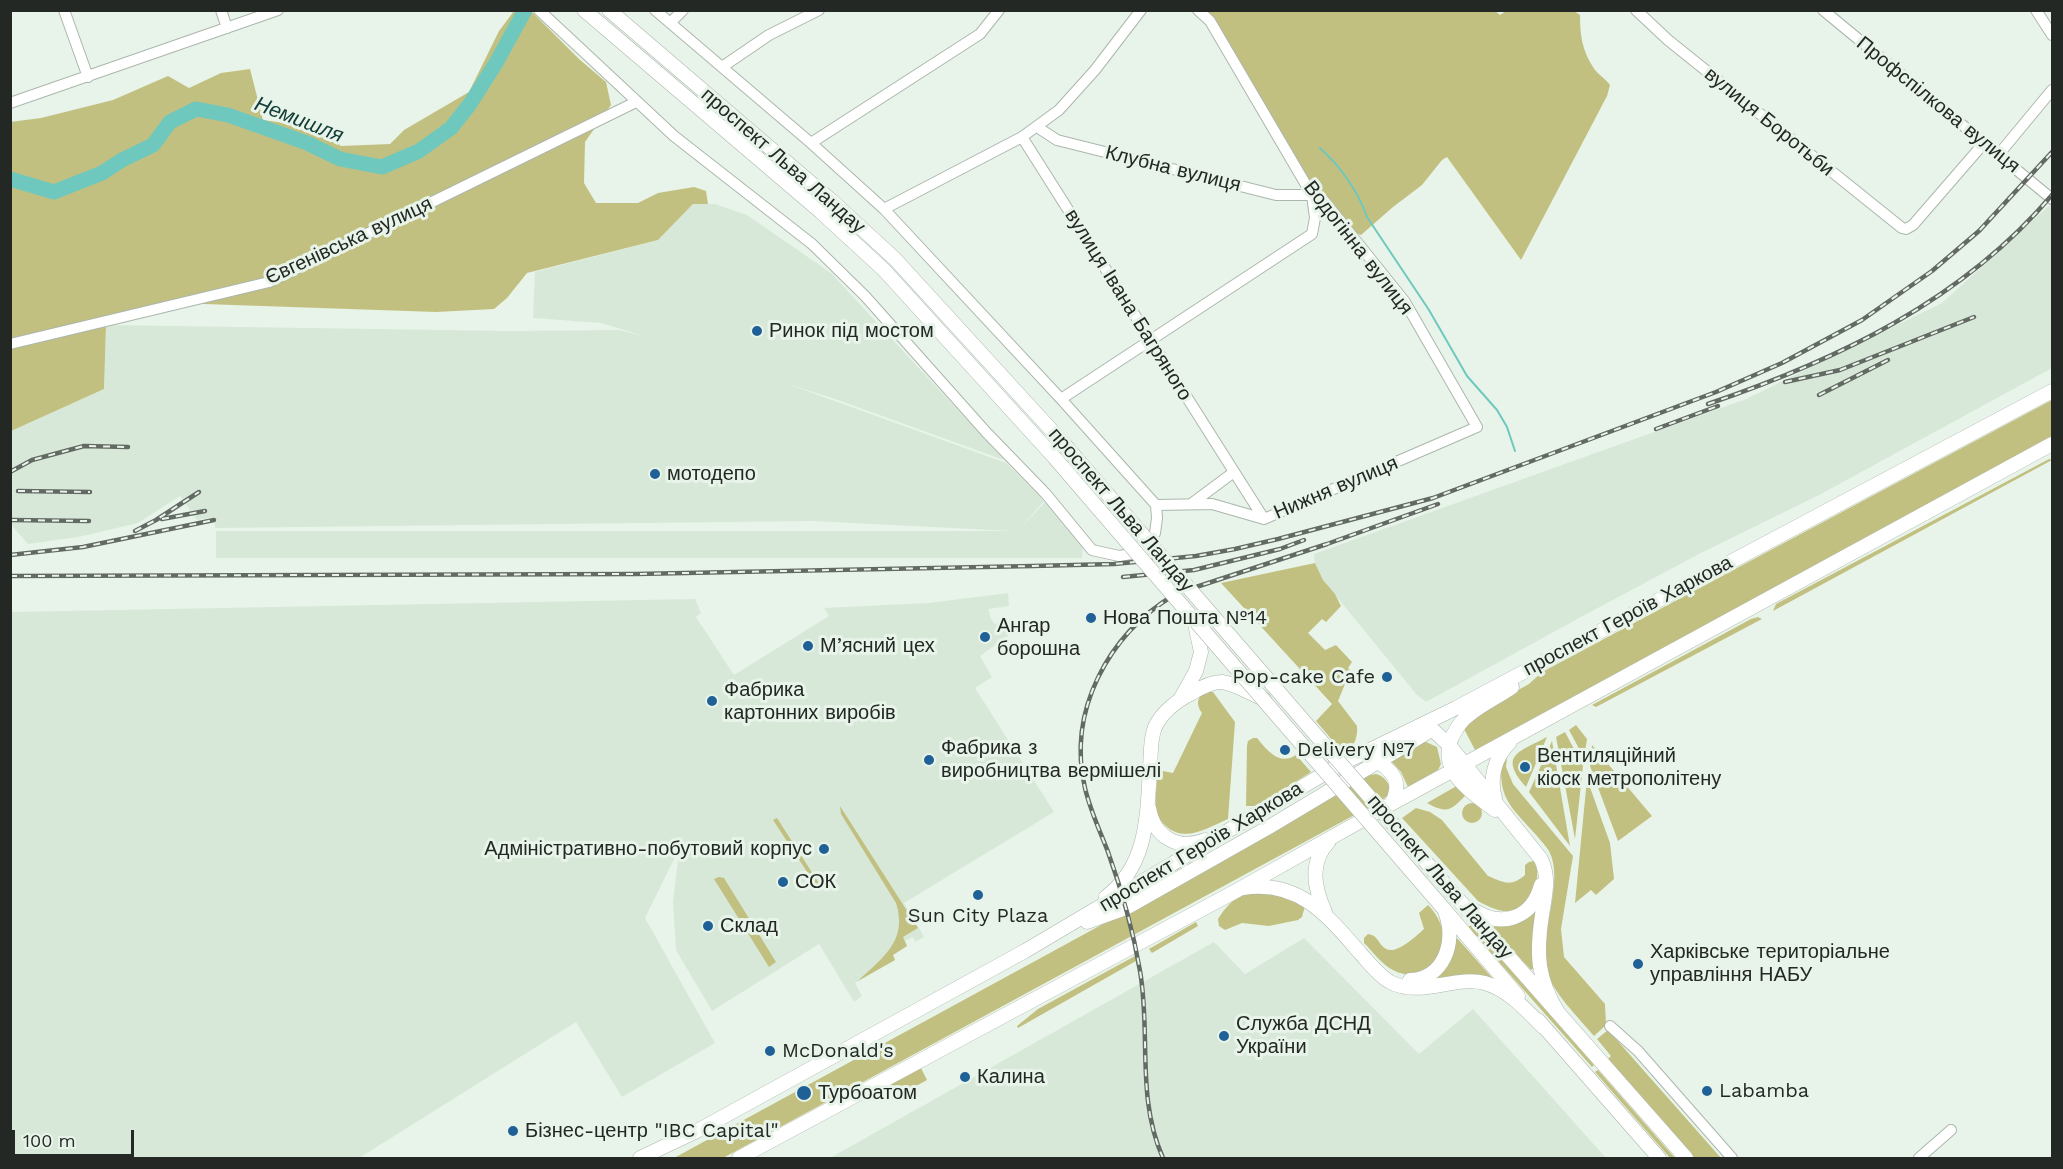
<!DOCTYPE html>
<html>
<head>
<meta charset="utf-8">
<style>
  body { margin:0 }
  #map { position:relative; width:2063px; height:1169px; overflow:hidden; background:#e8f4e9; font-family:"Work Sans",sans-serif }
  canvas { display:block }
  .frame { position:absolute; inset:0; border:12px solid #242824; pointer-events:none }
  .scale { position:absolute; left:12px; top:1130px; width:122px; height:27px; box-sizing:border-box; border:3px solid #242824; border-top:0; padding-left:8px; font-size:18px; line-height:21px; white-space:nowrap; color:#242824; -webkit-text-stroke:4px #e8f4e9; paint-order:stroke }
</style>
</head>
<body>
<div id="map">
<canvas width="2063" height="1169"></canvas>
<div class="frame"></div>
<div class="scale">100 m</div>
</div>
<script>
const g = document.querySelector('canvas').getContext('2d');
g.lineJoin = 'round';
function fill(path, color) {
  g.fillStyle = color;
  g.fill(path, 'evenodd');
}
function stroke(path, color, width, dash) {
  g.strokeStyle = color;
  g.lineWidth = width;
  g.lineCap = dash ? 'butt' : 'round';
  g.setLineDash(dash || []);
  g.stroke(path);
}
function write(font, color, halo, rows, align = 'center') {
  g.font = font + ' "Work Sans",sans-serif';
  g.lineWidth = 6;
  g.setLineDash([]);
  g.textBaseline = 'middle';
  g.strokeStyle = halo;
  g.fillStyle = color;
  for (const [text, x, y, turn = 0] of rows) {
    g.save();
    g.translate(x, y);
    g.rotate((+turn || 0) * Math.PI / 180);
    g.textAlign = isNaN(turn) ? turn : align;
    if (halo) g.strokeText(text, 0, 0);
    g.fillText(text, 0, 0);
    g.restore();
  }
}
const built = new Path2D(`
  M2052,203V368L1821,494L1701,553L1581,617L1426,702L1417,695L1323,580L1315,563L1314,554L1746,399L1942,303Z
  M693,204H715L747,215L831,273L1004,460L838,400L785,383L1006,463L1044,501L1018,531L1045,502L1083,544L1082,558H216V531H1012L813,521L215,528L214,517L197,520L180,496L138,523L78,537L28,544L13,527L11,519L10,431L104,389L106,325L510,331L619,330L644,336L601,323L533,318L535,272L658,240Z
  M1008,593L1009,606L988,609L991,619L995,624L1002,621L1009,635L980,656L992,677L975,688L1054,812L904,903L924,937L915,942L913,937L905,941L907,946L893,955L895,960L855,983L862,996L854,1002L819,944L712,1011L676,950L673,902L678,860L688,853L686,849L675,857L645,918L715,1043L622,1097L576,1022L359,1158H18L11,1147V612L695,599L701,613L696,617L734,675L829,616L824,608L928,603Z
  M1304,938L1419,1054L1473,1009L1606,1158H830L1214,942L1245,974Z`);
const green = new Path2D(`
  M1494,10L1500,15L1506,11H1574L1580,15C1580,35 1582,50 1593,67C1597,74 1605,78 1610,85L1607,96L1521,260L1447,157L1442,160L1422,185L1393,207L1361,235L1356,233L1312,195L1198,11Z
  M514,11H531L579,59L606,82L611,105L585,142L584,183L596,203H638L658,193L694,187L706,191L708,204H693L658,240L527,273L507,298L494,309L436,312L175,303L106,325L104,389L11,431L10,122L41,118L113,100L168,76L189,88L221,73L250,69L263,120L336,130L340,146L390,144L404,130L469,92L499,31Z
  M2052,400V438L1475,750L1463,727L1493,704L1529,684L1542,672Z
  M2049,459L2052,460L1773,611L1776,604Z
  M1315,563L1323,580L1335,594L1341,606L1326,622L1322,619L1308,633L1325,650L1336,645L1352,662L1348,668L1354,675L1349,680L1347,678L1343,682L1345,684L1338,701L1357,726C1358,738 1354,748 1343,753L1316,721L1332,704L1221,583Z
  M1758,617L1762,619L1596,707L1592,705L1751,619Z
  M1208,692H1213L1235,722L1228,819C1209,827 1186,843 1167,827C1161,822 1156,816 1156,808C1155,796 1157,783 1158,770L1173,773L1202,713C1195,704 1197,695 1208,692Z
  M1576,725L1587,739L1584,758L1569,730Z
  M1565,732L1583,766L1575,839L1556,737Z
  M1547,737L1526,787C1498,755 1519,752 1547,737Z
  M1253,738H1257C1268,751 1279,766 1296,755L1311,772L1257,806H1246L1247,746L1248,741Z
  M1424,741L1437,747L1441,764L1438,770L1408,787L1401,772L1390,760Z
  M1552,741L1570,846L1529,792Z
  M1592,745L1652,816L1618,841L1590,766Z
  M1507,758L1506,767L1513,784L1573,856L1561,929L1564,957L1605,1004L1606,1025L1594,1036C1580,1019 1551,991 1546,969C1539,933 1565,880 1549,851C1546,846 1541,841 1537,836C1514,809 1497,800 1502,761Z
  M1376,774C1386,777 1390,784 1390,794L1382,800L723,1158H674L1125,912L1366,776Z
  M1587,779L1610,843L1614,879L1596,895L1591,890L1575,903Z
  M1460,784L1469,792C1452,808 1450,816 1427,803Z
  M1462 813a10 10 0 1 1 20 0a10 10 0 1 1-20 0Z
  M840,806L918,928L903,937L907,946L893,955L895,960L858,981C883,957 908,941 896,903L841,814Z
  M1416,808L1430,812L1442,820L1488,876C1505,883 1511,887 1525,875V865L1529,862L1534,861C1539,871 1538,879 1533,889C1531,894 1528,902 1524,905C1509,917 1493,909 1478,901L1402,818Z
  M777,818L822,888L819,890L773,820Z
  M719,877L724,878L776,962L769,967L714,879Z
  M1258,891L1281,895L1305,906L1302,917L1298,920L1269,926L1242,923L1225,930L1219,926L1218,919C1229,902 1238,894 1258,891Z
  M1428,905C1450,927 1451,961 1418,972C1410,975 1403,975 1395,971C1383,966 1374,953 1364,943V938L1368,934C1378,935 1378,944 1386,949C1397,955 1417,935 1424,929L1419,913Z
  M1535,911L1534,968L1531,970L1493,929L1495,925Z
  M1196,922L1198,926L1152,953L1149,949Z
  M1471,925L1594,1065L1592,1067L1468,927Z
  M1455,938L1458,939L1494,980L1437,978Z
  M1135,956L1136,961L1018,1028L1017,1026L1038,1009Z
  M1608,1030L1721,1158H1691L1607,1060L1611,1056L1597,1039Z
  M921,1068L927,1080L889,1101L882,1089Z
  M1598,1070L1675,1158H1670L1595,1072Z`);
const stream = new Path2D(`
  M1320,148C1340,166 1358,191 1367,217L1429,310L1467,376L1497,410L1507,427L1515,451`);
const river = new Path2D(`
  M10,179L54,192L102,173L122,160L153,145L170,122L196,109L228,115L307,143L340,159L382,167L419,151L451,128L470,104L496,63L525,10`);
const minor = new Path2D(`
  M64,10L88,77
  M221,10L227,28
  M539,10L674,136L812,244L865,296L986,432L1046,494L1092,550L1119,556L1131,554L1143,547L1155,533L1157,518L1156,505L1061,399L884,209L811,143L655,10
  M1636,10L1668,40L1902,228L1906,229L1913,225L1984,143
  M1823,10L2052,199
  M2036,10L2052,35
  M670,23L683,10
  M722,67L769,35L819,10
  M10,103L278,10
  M1037,127L1057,140L1276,195H1312L1315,218L1312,234L1061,399
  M1022,137L1264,519
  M811,143L980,34L999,10
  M1999,154L2052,90
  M884,209L1022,137L1059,110L1095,70L1141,10
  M10,344L269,282L636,102
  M1191,504L1234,472
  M1156,505L1212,504L1264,519L1477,427L1405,302L1324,201L1312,195L1210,21L1198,10
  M1610,1026L1638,1051L1732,1158
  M1919,1158L1951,1130`);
const major = new Path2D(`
  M584,10L821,212L884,270L1054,457L1115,528
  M609,10L832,201L895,259L1065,445L1129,519
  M1181,698L1196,671L1201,652L1194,619
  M1423,728L1434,731L1449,745L1541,859C1550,878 1545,896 1542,915C1536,954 1537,979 1559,1014
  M1372,758C1392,769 1404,782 1391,804
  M1495,798C1489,778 1495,757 1510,742
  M1149,808C1154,837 1178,851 1205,840
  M1495,810C1472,793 1437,771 1452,737C1456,729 1461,720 1469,715C1482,704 1498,697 1512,687
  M1243,888C1299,879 1328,916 1361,954C1370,964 1378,975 1390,982C1420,998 1455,975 1485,983C1509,990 1526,1010 1543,1027
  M1106,897C1148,865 1147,816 1150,768C1151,754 1150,739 1155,727C1162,712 1178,700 1192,693C1200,688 1211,682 1222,682C1236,684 1251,694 1264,699
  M1457,898L1686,1158
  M1444,909L1518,996
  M1472,909C1501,929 1532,919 1541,885
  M1325,912C1314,887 1309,863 1329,841
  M1087,922L1126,908L1269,827L1431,730
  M1410,980C1444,979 1456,942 1446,914
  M1538,1020L1659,1158
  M640,1158L699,1130L1025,951L1339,765L1456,708L2052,391
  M739,1158L1236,891L1391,804L2052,444`);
const rail = new Path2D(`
  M1785,382L1840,370L1974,317
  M1819,395L1888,360
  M1708,404C1837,360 1962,301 2052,195
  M1656,429L1718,406
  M10,472L32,460L84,446L128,447
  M18,491L90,492
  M162,519L205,511
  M10,520L89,521
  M135,531L156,520L199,492
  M10,555L83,547L214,520
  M10,576L636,574L1033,566L1114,564L1196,556L1235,549L1278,539L1433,498L1716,392L1782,363L1862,320L1932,271L1979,231L2052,152
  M1123,577L1194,570L1280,549L1304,540
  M1190,589L1327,544L1438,504
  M1163,1158C1136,1098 1151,1034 1140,971C1133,930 1122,891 1108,852C1100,831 1090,810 1085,788C1067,711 1108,635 1174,595`);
const majorBridge = new Path2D(`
  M1129,519L1457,898
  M1115,528L1444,909`);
const markers = [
  [757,331,6,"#1f6196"],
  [655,474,6,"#1f6196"],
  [1091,618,6,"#1f6196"],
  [985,637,6,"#1f6196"],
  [808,646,6,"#1f6196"],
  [1387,677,6,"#1f6196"],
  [712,701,6,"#1f6196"],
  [1285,750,6,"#1f6196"],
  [929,760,6,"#1f6196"],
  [1525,767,6,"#1f6196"],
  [824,849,6,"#1f6196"],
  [783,882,6,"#1f6196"],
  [978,895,6,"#1f6196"],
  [708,926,6,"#1f6196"],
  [1638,964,6,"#1f6196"],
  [1224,1036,6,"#1f6196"],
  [770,1051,6,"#1f6196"],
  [965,1077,6,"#1f6196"],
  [1707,1091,6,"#1f6196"],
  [804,1093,8,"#1f6196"],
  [513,1131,6,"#1f6196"]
];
const streetNames = [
  ["Профспілкова вулиця",1938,105,39],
  ["вулиця Боротьби",1769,122,39],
  ["проспект Льва Ландау",783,161,41],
  ["Клубна вулиця",1173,169,14],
  ["Євгенівська вулиця",349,241,-25],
  ["Водогінна вулиця",1358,248,52],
  ["вулиця Івана Багряного",1128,305,58],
  ["Нижня вулиця",1336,488,-23],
  ["проспект Льва Ландау",1121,510,49],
  ["проспект Героїв Харкова",1628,616,-28],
  ["проспект Героїв Харкова",1201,847,-31],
  ["проспект Льва Ландау",1440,877,49]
];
const poiNames = [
  ["Ринок під мостом",769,331],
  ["мотодепо",667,474],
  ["Нова Пошта №14",1103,618],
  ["Ангар",997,626],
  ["борошна",997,649],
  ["М’ясний цех",820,646],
  ["Pop-cake Cafe",1375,677,"right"],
  ["Фабрика",724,690],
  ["картонних виробів",724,713],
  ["Фабрика з",941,748],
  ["виробництва вермішелі",941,771],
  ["Delivery №7",1297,750],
  ["Вентиляційний",1537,756],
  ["кіоск метрополітену",1537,779],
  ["Адміністративно-побутовий корпус",812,849,"right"],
  ["СОК",795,882],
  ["Sun City Plaza",978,916,"center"],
  ["Склад",720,926],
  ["Харківське територіальне",1650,952],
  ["управління НАБУ",1650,975],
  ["Служба ДСНД",1236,1024],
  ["України",1236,1047],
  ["McDonald's",782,1051],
  ["Калина",977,1077],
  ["Labamba",1719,1091],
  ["Турбоатом",818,1093],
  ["Бізнес-центр \"IBC Capital\"",525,1131]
];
const waterNames = [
  ["Немишля",299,120,21]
];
fill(built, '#d7e8d8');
fill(green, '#c2c080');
stroke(stream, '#6fc8be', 2);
stroke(river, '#6fc8be', 15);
stroke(minor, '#acb6ac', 12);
stroke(major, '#acb6ac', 15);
stroke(minor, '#fff', 10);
stroke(major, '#fff', 14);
stroke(rail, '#636963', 4.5);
stroke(rail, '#e8f4e9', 2, [7]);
stroke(majorBridge, '#acb6ac', 15, []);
stroke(majorBridge, '#fff', 14);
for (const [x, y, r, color] of markers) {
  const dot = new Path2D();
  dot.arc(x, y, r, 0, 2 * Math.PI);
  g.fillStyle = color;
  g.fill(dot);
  stroke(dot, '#e8f4e9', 2);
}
write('20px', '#242824', '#e8f4e9', streetNames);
write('20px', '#242824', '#e8f4e9', poiNames, 'left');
write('italic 21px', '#103b37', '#e8f4e9', waterNames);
</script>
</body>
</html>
